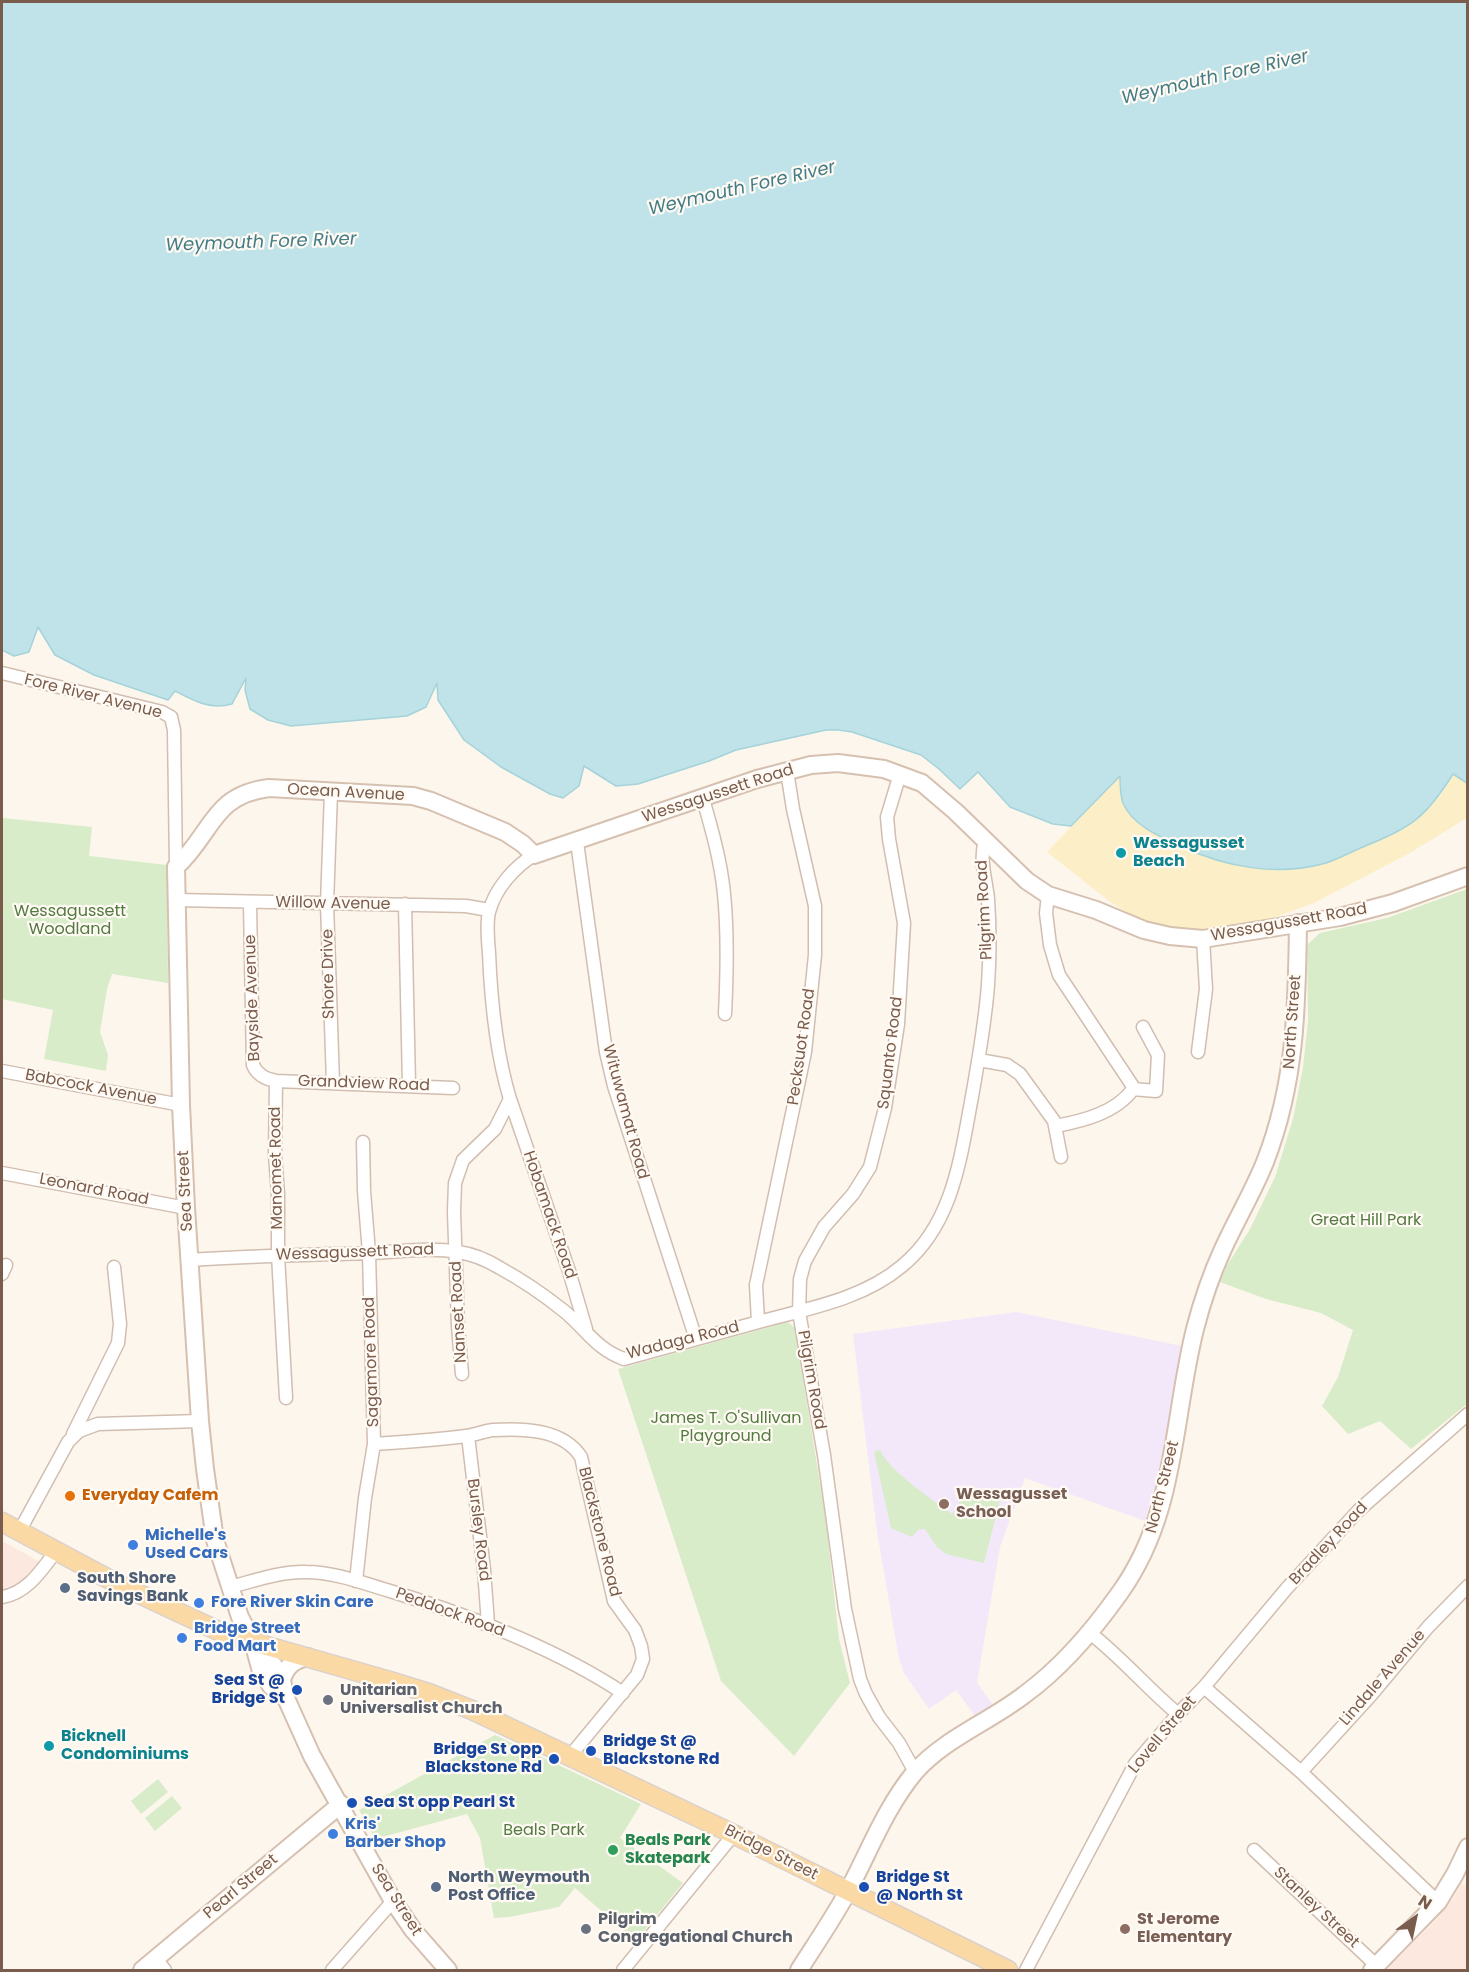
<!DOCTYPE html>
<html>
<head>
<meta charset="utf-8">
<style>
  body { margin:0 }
  #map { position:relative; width:1469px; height:1972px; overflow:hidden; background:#fdf6ec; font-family:Poppins,sans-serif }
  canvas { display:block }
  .frame { position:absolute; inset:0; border:3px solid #7a5c4d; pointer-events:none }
  .north { position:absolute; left:1385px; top:1888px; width:60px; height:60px; -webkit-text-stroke:4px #fffaf3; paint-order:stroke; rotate:33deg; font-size:16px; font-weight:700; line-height:24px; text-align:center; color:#7a5c4d }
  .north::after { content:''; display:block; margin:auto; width:21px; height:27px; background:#7a5c4d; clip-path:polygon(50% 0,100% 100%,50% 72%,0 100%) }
</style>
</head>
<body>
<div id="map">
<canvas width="1469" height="1972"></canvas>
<div class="frame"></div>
<div class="north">N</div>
</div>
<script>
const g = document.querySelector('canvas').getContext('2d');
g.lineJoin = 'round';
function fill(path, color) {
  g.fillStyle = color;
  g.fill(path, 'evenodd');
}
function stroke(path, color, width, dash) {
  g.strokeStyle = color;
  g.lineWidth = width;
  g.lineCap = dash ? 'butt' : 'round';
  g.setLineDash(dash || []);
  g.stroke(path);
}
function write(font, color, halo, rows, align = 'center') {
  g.font = font + ' Poppins,sans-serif';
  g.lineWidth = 4.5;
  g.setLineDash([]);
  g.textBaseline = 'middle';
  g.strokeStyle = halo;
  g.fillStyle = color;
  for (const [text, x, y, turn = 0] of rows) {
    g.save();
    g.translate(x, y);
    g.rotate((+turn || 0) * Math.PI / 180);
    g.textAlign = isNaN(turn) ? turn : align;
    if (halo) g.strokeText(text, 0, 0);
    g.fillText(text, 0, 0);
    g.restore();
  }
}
const commercial = new Path2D(`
  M2,1541L40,1562L20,1582L2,1589Z
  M1461,1884L1467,1885V1970H1386L1432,1924L1453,1899Z`);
const education = new Path2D(`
  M1016,1312L1182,1346L1163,1457L1156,1487L1145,1521L1025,1478L1000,1547L977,1683L993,1705L976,1717L956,1690L929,1709L904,1673L899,1659L877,1532L853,1334Z`);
const green = new Path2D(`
  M2,818L92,827L89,856L167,865L168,983L112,974L107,989L100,1032L108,1055L106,1071L44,1059L53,1010L2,999Z
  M1467,889V1404L1411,1449L1380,1421L1348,1434L1322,1406L1338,1377L1353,1330L1321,1313L1266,1299L1220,1282L1226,1267L1250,1229L1275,1177L1293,1119L1303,1067L1308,1021L1307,945L1320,933L1387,918Z
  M788,1322L795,1328L826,1521L839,1639L850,1683L794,1756L721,1681L618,1369Z
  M880,1450C890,1472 932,1499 952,1514C956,1509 959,1501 965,1498C974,1494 982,1499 991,1492L1000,1500L984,1563L946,1554L937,1547L925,1529H919L912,1537L891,1528L874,1452Z
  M495,1735L641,1804L620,1838L683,1883L636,1941L575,1888L559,1907L509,1917L494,1918L480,1838L467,1814L375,1839L359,1810Z
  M158,1779L168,1792L141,1814L131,1801Z
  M172,1796L182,1808L155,1831L145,1818Z`);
const sand = new Path2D(`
  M1453,774L1467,783V818L1408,854L1314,903L1270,919L1212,930L1187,931L1163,928L1136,918L1109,901L1047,852L1120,775V787L1440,796Z`);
const water = new Path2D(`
  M2,2H1467V783L1453,774C1425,819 1411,827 1363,847C1351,852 1338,859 1326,863C1277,877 1225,867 1180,846C1160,837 1132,825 1123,803C1120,795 1120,784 1120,776L1071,826L1053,824L1010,807L978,772L960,789L939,769L921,755L852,732L838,730H826L736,750L709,761L638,784L616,786L584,766L579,786L563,798L550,794L501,767L464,740L438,700L437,683L426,707L407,716L291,726L268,720L250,709L245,690L246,678L232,704C210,710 194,701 175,691L168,700L94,675L55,655L38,627L29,652L14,656L2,650Z`);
const street = new Path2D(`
  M2,673L162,712L171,717L174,730L176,867
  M900,774L887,817L889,839L904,923L898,1024L885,1108L870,1167L853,1194L824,1227L805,1261L800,1279L799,1312L824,1455L845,1609L860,1679L866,1694L879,1717L899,1743L915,1772
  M331,792L327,904L333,1083
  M703,799C712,830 721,862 724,894C728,933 727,974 725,1014
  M577,842L606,1052L614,1086L696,1339
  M1048,895L1046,913L1050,945L1059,975L1132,1085L1133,1089
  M176,900L466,906L489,910
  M250,903L253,1065C257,1075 265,1079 276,1081L453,1088
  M405,904L409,1085
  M1198,1052L1206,989L1203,939
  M979,1060L1007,1065L1020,1074L1054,1121L1061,1157
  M2,1071L181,1105
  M276,1081L275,1155L278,1194V1255L286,1398
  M1133,1089L1156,1091L1158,1055L1143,1027
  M510,1099L569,1271L586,1329
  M1056,1126C1082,1121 1116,1113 1133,1089
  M2,1173L186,1208
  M189,1260C250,1256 310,1255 371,1253C399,1252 430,1247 458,1252C473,1254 487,1260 500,1268C522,1280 544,1295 564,1311C586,1329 596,1349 624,1359C668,1347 711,1335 755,1323C805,1309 862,1300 902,1266C952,1225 960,1161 971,1102C978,1063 985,1025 988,985C990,956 990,928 988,899C986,879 979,860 985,841
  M2,1274L6,1265
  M758,1322L756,1285L805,1052L815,955V906L793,809L787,771
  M462,1374L458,1326L454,1212L455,1183L463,1160L495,1129L510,1099C496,1053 491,1002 489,953C488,940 486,925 489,912C495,889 514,867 534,855
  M73,1434L118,1343L120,1324L114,1267
  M468,1436L484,1570L488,1624
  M374,1444C405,1442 436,1440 466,1436C475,1435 484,1431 493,1430C523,1428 563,1429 581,1457L614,1601L635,1630L641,1646L643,1659L637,1675L570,1756
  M19,1532L68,1442L79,1431L98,1424L200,1421
  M356,1581L365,1498L374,1444L369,1253L364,1191L363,1142
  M230,1587C254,1581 281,1571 306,1572C334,1572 363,1583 390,1591C468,1615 555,1648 623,1693
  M2,1597C27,1593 41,1571 56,1551
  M1090,1633C1121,1657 1147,1688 1178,1714
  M1204,1687L1287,1588L1359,1510L1468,1414
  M1301,1772L1372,1694L1428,1627L1468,1586
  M1254,1850L1377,1966
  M156,1959L165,1970
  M332,1970L393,1901
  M623,1970L734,1834
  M1026,1970L1135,1764L1178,1714L1204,1687L1301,1772L1438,1902`);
const secondary = new Path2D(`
  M254,1644L274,1666L282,1680L285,1696L312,1756L393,1901L413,1930L448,1970
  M282,1680C286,1666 294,1660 308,1657
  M285,1696L271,1686L261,1671L253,1642L240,1617L215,1540L205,1469L200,1421L186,1208L181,1105L176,867C213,833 212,795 269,788L413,796L431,801L505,832L523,844L534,855L757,779L811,765L838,763L884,769L922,783L956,812L1027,881L1048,895L1096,910L1144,930L1170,936L1203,939L1340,917L1393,903L1468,876
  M142,1970L341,1804
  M799,1970C815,1945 832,1920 847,1893C869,1852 885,1808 915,1772C944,1739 989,1722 1024,1695C1061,1668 1092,1632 1119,1594C1177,1514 1172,1421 1195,1329C1202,1302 1211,1275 1223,1249C1236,1220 1253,1192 1265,1162C1296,1083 1297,1006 1298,923
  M1372,1970L1438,1902L1455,1874L1468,1847`);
const primary = new Path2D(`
  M2,1522L118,1584L225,1634L390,1681L429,1693L472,1710L727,1831L1008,1970`);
const markers = [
  [1121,853,6,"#0f9aa8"],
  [70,1496,6,"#e8710a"],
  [944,1504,6,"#8d6e63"],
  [133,1545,6,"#3f7fe0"],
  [65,1588,6,"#5c6f8a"],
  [199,1603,6,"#3f7fe0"],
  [182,1638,6,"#3f7fe0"],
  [297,1690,6,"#1a4fb4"],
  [328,1700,6,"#6b7280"],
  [49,1746,6,"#0f9aa8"],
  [591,1751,6,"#1a4fb4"],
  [554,1759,6,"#1a4fb4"],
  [352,1803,6,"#1a4fb4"],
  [333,1834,6,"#3f7fe0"],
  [613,1850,6,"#2e9e5b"],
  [436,1887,6,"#5c6f8a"],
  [864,1887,6,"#1a4fb4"],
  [586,1929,6,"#6b7280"],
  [1125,1929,6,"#8d6e63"]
];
const streetNames = [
  ["Fore River Avenue",93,697,14],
  ["Ocean Avenue",346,793,3],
  ["Wessagussett Road",718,794,-18],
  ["Willow Avenue",333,904,1],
  ["Pilgrim Road",985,910,-93],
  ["Wessagussett Road",1289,923,-10],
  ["Shore Drive",329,974,-91],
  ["Bayside Avenue",253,998,-92],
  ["North Street",1293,1022,-86],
  ["Pecksuot Road",802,1047,-82],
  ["Squanto Road",891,1053,-83],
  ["Grandview Road",364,1084,2],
  ["Babcock Avenue",91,1088,11],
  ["Wituwamat Road",625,1112,75],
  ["Manomet Road",277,1168,-91],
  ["Leonard Road",94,1190,11],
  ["Sea Street",186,1191,-93],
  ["Hobamack Road",549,1215,71],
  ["Wessagussett Road",355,1253,-2],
  ["Nanset Road",459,1312,-93],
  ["Wadaga Road",683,1341,-14],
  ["Sagamore Road",372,1362,-92],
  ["Pilgrim Road",811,1380,80],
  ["North Street",1163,1487,-76],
  ["Bursley Road",478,1530,83],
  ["Blackstone Road",599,1532,76],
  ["Bradley Road",1329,1544,-47],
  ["Peddock Road",450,1613,20],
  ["Lindale Avenue",1383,1678,-49],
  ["Lovell Street",1163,1735,-50],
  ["Bridge Street",771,1853,27],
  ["Pearl Street",241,1887,-40],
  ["Sea Street",396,1900,58],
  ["Stanley Street",1316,1908,43]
];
const cultureNames = [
  ["Wessagusset",1133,844],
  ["Beach",1133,862],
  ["Bicknell",61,1737],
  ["Condominiums",61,1755]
];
const parkNames = [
  ["Wessagussett",70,912],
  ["Woodland",70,930],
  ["Great Hill Park",1366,1221],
  ["James T. O'Sullivan",726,1419],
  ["Playground",726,1437],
  ["Beals Park",544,1831]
];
const educationNames = [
  ["Wessagusset",956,1495],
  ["School",956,1513],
  ["St Jerome",1137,1920],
  ["Elementary",1137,1938]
];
const foodNames = [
  ["Everyday Cafem",82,1496]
];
const shopNames = [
  ["Michelle's",145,1536],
  ["Used Cars",145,1554],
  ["Fore River Skin Care",211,1603],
  ["Bridge Street",194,1629],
  ["Food Mart",194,1647],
  ["Kris'",345,1825],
  ["Barber Shop",345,1843]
];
const serviceNames = [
  ["South Shore",77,1579],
  ["Savings Bank",77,1597],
  ["North Weymouth",448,1878],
  ["Post Office",448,1896]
];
const transitNames = [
  ["Sea St @",285,1681,"right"],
  ["Bridge St",285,1699,"right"],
  ["Bridge St @",603,1742],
  ["Blackstone Rd",603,1760],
  ["Bridge St opp",542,1750,"right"],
  ["Blackstone Rd",542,1768,"right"],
  ["Sea St opp Pearl St",364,1803],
  ["Bridge St",876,1878],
  ["@ North St",876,1896]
];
const worshipNames = [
  ["Unitarian",340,1691],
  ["Universalist Church",340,1709],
  ["Pilgrim",598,1920],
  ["Congregational Church",598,1938]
];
const leisureNames = [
  ["Beals Park",625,1841],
  ["Skatepark",625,1859]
];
const waterNames = [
  ["Weymouth Fore River",1215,78,-13],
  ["Weymouth Fore River",742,189,-13],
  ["Weymouth Fore River",261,243,-2]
];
fill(commercial, '#fde8e0');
fill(education, '#f3e8fa');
fill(green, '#d8ecc9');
fill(sand, '#fcefc7');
fill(water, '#bfe3e8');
stroke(water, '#a5d3da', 1.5);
stroke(street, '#d1beb0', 15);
stroke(secondary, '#d6c0b0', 20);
stroke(primary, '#dad1cd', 21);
stroke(street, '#fff', 12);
stroke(secondary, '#fff', 16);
stroke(primary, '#fbd9a5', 18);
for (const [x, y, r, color] of markers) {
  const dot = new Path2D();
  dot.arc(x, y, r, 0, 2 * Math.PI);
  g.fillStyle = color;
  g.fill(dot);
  stroke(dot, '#fffaf3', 2);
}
write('16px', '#7a5c4d', '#fffaf3', streetNames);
write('bold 16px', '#0d838f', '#fffaf3', cultureNames, 'left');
write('16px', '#537a41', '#fffaf3', parkNames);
write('bold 16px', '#785e54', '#fffaf3', educationNames, 'left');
write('bold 16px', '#c56008', '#fffaf3', foodNames, 'left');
write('bold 16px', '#366cbe', '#fffaf3', shopNames, 'left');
write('bold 16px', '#4e5e75', '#fffaf3', serviceNames, 'left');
write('bold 16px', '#164399', '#fffaf3', transitNames, 'left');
write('bold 16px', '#5b616d', '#fffaf3', worshipNames, 'left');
write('bold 16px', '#27864d', '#fffaf3', leisureNames, 'left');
write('italic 18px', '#437c86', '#fffaf3', waterNames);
</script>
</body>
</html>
